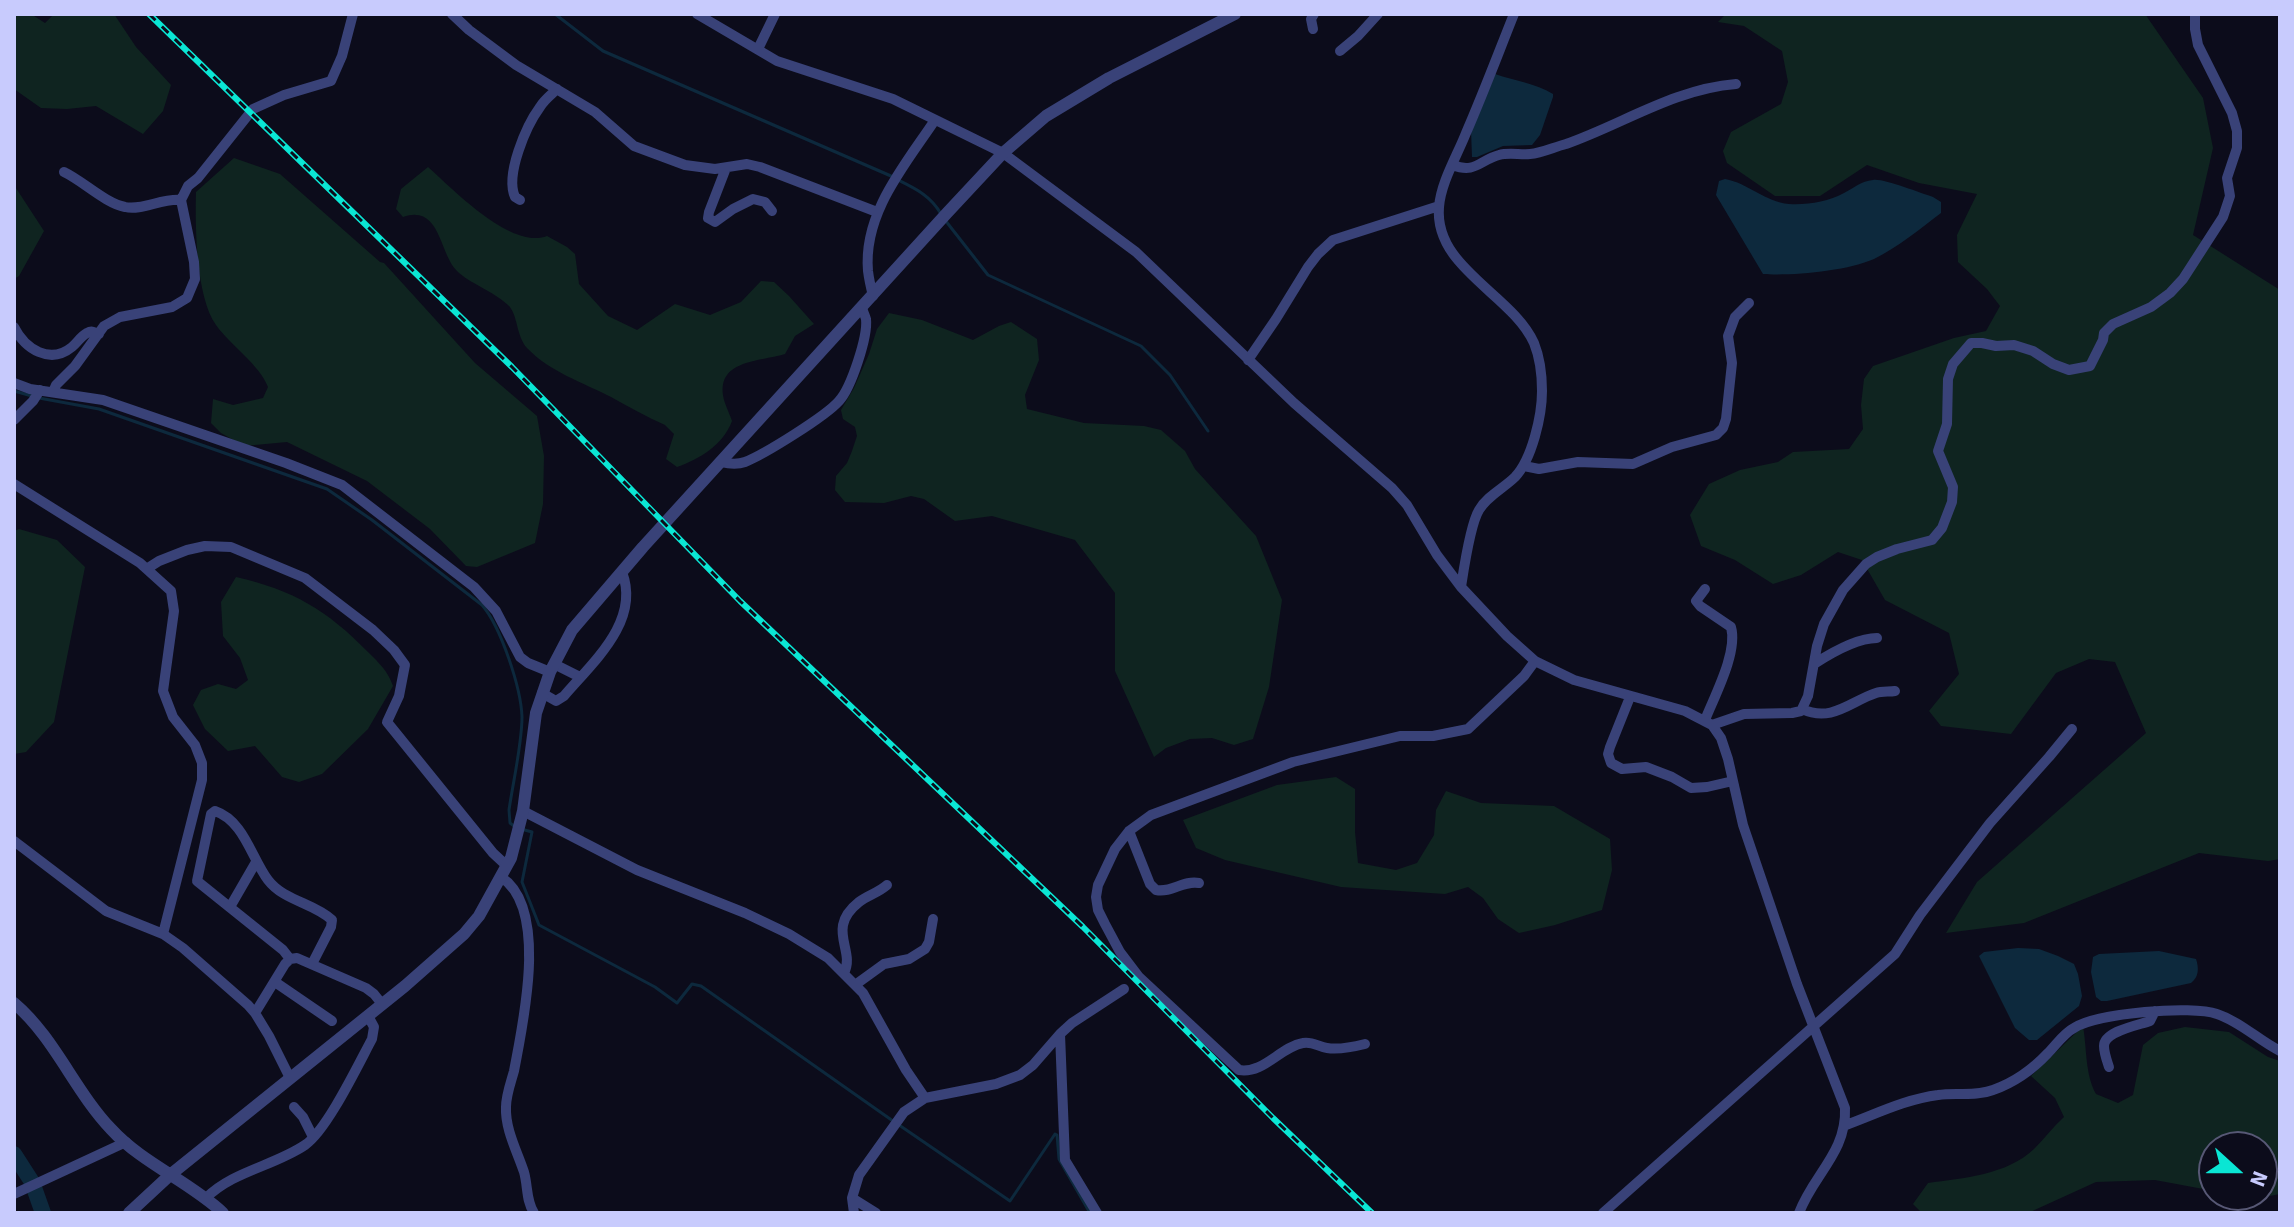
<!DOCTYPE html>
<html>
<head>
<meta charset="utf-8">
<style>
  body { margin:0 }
  #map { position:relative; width:2294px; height:1227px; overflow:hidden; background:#0c0c1b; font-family:"Source Sans 3",sans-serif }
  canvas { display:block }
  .frame { position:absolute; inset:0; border:16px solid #c8cbfd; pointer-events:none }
  .north { position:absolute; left:2198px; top:1131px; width:80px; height:80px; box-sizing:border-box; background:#0c0c1b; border:2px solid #575875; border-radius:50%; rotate:111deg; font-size:22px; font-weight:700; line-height:32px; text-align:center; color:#c8cbfd }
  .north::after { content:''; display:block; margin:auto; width:28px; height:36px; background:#0ae6d4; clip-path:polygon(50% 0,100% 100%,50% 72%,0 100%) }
</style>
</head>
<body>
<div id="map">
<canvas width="2294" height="1227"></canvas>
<div class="frame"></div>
<div class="north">N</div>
</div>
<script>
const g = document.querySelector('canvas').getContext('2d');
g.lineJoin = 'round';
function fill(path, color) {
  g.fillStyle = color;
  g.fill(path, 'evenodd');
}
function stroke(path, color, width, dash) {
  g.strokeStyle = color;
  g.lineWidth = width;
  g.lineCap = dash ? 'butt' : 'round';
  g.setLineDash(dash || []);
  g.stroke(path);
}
const green = new Path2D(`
  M14,14H31L45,23L54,14H114L136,47L171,85L163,111L143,134L96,106L67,109L41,108L14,89Z
  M1726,14H2145L2203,98L2213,148L2193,235L2280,290V859L2268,861L2199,853L2024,923L1946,933L1977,882L2146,733L2115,662L2089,659L2056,673L2011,734L1941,726L1929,711L1959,674L1949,633L1885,600L1862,560L1838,552L1801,575L1773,584L1735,560L1701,546L1690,515L1709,484L1740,470L1778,462L1793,452L1849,449L1863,429L1861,405L1864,379L1873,366L1954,338L1986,331L2000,306L1987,289L1958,262L1957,235L1977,194L1919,183L1867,165L1820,196H1775L1727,163L1723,151L1731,132L1781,104L1788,82L1782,51L1744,26L1718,22Z
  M234,158L280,174L380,262L384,263L475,363L537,416L544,456L543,504L535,543L477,567L466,566L430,529L367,481L287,442L244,446L221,433L211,423L213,399L233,405L263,398L268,387C259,364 231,346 216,325C196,297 195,227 196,192Z
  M428,167C453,189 511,250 547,236L567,247L575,254L579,284L608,316L637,330L675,304L710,315L741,302L761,281L774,282L789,296L814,324L795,336L785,354C758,362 712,360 725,403C727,409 730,415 732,421C723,445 700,459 677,467L666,459L674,434L665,425C647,417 629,407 611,397C582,382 550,372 527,348C516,336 518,314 508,305C493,291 469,283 457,271C439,254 441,204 403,217L396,209L401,189Z
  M14,185L44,231L19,276L14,279Z
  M889,313L922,320L973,340L999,326L1011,322L1037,339L1039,360L1025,395L1027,409L1084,423L1144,426L1161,430L1185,451L1195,469L1256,536L1282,600L1269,687L1253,739L1234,745L1212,738L1190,739L1166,748L1154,757L1115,671V593L1075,540L992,516L955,521L924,499L911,496L884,503L845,502L835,490L836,476L847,463L852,451L857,436L855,427L843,419L841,410L854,388L869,354L877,329Z
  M19,529L57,540L85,567L54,722L26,752L14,754V531Z
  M236,577C293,590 327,610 368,652C379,663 388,671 393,686L368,729L322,774L299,782L282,777L255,746L228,751L205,729L193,705L201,690L218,684L236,689L248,680L240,658L223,636L221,602Z
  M1336,777L1355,789V832L1358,863L1396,870L1417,863L1434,835L1436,810L1446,791L1481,803L1554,806L1610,839L1612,870L1602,910L1555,925L1519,933L1498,919L1483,898L1468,887L1445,894L1341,887L1225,860L1196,848L1183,820L1277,785Z
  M2083,1026C2087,1049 2085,1074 2096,1094L2118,1103L2133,1095L2143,1045L2158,1033L2185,1027L2229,1032L2268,1057L2280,1061V1194L2254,1199L2235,1195H2262V1147H2214V1191L2155,1180L2096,1182L2028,1213H1922L1913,1204L1928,1183C1963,1178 2007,1175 2034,1149C2044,1139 2053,1127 2064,1117L2055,1098L2031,1076Z`);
const water = new Path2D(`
  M1495,74C1515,81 1535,83 1553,94V97L1540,135L1532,145L1503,146L1477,157H1472L1471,130Z
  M1725,179C1748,183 1765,202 1789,204C1807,205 1828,202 1844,193C1854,188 1861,181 1873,180C1883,178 1920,193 1933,197L1941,202V213C1920,229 1898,247 1874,259C1847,271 1792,276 1763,274L1716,195L1719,181Z
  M2018,948L2039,949L2058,956L2074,964L2078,974L2082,996L2079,1006L2037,1040H2029L2015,1028L1979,956L1984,952Z
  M2159,951L2196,959C2199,968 2199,977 2191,983L2107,1001H2101L2096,997L2091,972L2093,957L2099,954Z`);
const stream = new Path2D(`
  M555,14L603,51L891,176
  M898,180C916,189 931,196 941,214
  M945,220L988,275L1141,346L1170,375L1208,431
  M14,391L32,396
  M39,398L99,409L327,489L372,520L482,605C501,627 521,688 522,717C522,744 513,782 509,810L510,823L514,826
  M521,829L532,832L522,882L539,925L655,987L677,1003L692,984L701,986L893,1121
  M899,1125L1010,1201L1055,1134L1057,1135L1059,1159L1090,1213`);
const river = new Path2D(`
  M14,1154L32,1182L43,1213`);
const minor = new Path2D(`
  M452,14L469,30L516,65L595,112L634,146L685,165L715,169L747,164L760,167L877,212
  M697,14L777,61L893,99L1003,153L1136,252L1294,403L1392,488L1407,505L1437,555L1461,587L1507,636L1535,661L1574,680L1685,711L1712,725L1721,738L1728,759L1743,825L1797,984L1845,1108C1847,1152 1813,1175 1799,1213
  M1313,29L1311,19L1314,14
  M758,49L775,14
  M1340,51L1358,36L1378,14
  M1453,165C1475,174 1480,160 1499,155C1509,152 1520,155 1530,154C1542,153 1554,147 1566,144C1623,124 1674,89 1736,84
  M726,168L709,212L708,218L715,222L733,209L753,199L765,202L772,211
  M64,172C83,181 105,203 125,207C142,211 162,198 181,200
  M520,200L515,197C505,175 526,126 540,107C544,100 551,95 557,89
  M873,296C871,288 869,279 868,271C863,213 905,165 935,120
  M14,327C25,349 50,365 72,347C77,343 81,336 87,333C92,330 93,332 99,334
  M1248,360L1276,319L1308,267L1318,254L1333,240L1439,206
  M14,383L30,389L103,400L286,463L342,485L474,587L496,611L520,657L528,663L550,672
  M53,392L56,385L75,366L104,326L120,317L172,307L187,298L195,279L194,262L181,200L188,186L198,178L253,109L284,95L331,81L342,56L353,14
  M14,420L33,401L40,390
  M721,462C729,464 737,465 745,462C765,454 826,416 839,401C851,388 868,337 866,319C866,318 862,309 862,308
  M1524,466L1539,469L1578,462L1633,464L1672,447L1716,435L1723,428L1726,419L1732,363L1728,336L1735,317L1749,303
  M14,484L140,563L171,591L174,611L163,691L173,717L195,745L202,763V780L163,934
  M148,568L159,561L187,550L205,546L231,547L305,578L373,630L394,650L405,665L399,696L387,722L493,853L507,866
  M1461,587C1464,568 1470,525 1479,510C1487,496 1504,488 1515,477C1532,459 1542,416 1542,391C1542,375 1540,358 1534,343C1512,294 1434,268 1439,207C1441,182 1457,156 1466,133C1483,94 1498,54 1514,14
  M1705,589L1696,601L1700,606L1731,627C1738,652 1715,695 1705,720
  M554,664L580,677
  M1814,664C1831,653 1856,638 1877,638
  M542,693L556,701L564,696C593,662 641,621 622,572
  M1630,697L1610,747L1608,754L1611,763L1622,769L1646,767L1672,777L1691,788L1707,787L1733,781
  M1802,709C1832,723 1851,701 1876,693C1882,691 1889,692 1895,691
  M1712,725L1744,714L1792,713L1801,711L1808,696L1817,646L1824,624L1843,590L1866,564L1877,557L1897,549L1932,540L1942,528L1952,502L1953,487L1938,451L1947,424L1948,379L1953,364L1971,343H1982L1996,346L2014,345L2033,351L2053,364L2069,370L2090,366L2103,340L2104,333L2113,324L2151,307L2170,293L2183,279L2223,217L2230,196L2227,178L2237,148V131L2232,113L2198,45L2195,29V14
  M523,811L637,870L745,913L789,934L828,958L863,993L906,1070L925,1098
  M1129,831L1150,884L1156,890C1172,893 1183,880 1199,883
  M14,841L106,911L163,934L183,948L248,1005L255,1013L269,1036L290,1078
  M501,877C549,908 523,1023 514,1071C511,1082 506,1095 506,1107C505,1129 517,1151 524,1172C528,1186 526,1201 534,1213
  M230,907L256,862
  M290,959L283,950L197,881L211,814L215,811C244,821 251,857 268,880C284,901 314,903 332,920L331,927L312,964
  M844,973C856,950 825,929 859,902C868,895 878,893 887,885
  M275,982L332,1021
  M855,985L884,964L909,959L925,949L929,942L933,919
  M255,1013L285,964L290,959L297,958L366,988L374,994L382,1004
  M1365,1044C1353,1047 1339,1050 1327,1048C1319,1047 1312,1041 1303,1043C1280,1047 1264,1074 1239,1070L1139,977L1120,952L1105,924L1098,910L1096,897L1098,885L1115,849L1129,831L1151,815L1293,762L1400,736H1433L1468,729L1524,676L1535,661
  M2109,1067C2107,1061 2104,1053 2104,1046C2104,1031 2139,1025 2150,1021L2155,1011
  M294,1107L303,1117L313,1137
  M1846,1125C1876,1114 1906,1099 1938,1095C1956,1092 1975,1097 1993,1090C2013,1083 2033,1069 2048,1053C2056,1045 2064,1033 2074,1028C2097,1013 2192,1005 2217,1014C2241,1022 2258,1040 2280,1051
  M14,1194L126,1142
  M206,1198C233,1171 274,1166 305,1145C327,1130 358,1065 372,1039L374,1027L368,1016
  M852,1198L876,1213
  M854,1213L852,1198L859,1175L904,1112L925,1098L996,1084L1020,1075L1033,1065L1060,1034
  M1097,1213L1065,1160L1060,1034L1072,1023L1124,989
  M1603,1213L1895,954L1920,915L1990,823L2049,757L2072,729`);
const tertiary = new Path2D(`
  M14,1003C55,1038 74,1090 111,1129C143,1164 189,1181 223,1213
  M129,1213L170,1175L405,986L464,934L479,916L511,858L523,811L536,713L550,672L572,630L643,547L947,213L1003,153L1046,116L1109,78L1235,14`);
const rail = new Path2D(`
  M149,14L512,367L740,601L1083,927L1273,1118L1372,1213`);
fill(green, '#0f2420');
fill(water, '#0d293d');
stroke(stream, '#0d293d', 3);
stroke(river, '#0d293d', 16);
stroke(minor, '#394278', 10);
stroke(tertiary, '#394278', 12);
stroke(rail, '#0ae6d4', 6);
stroke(rail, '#0c0c1b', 3, [9]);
</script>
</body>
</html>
